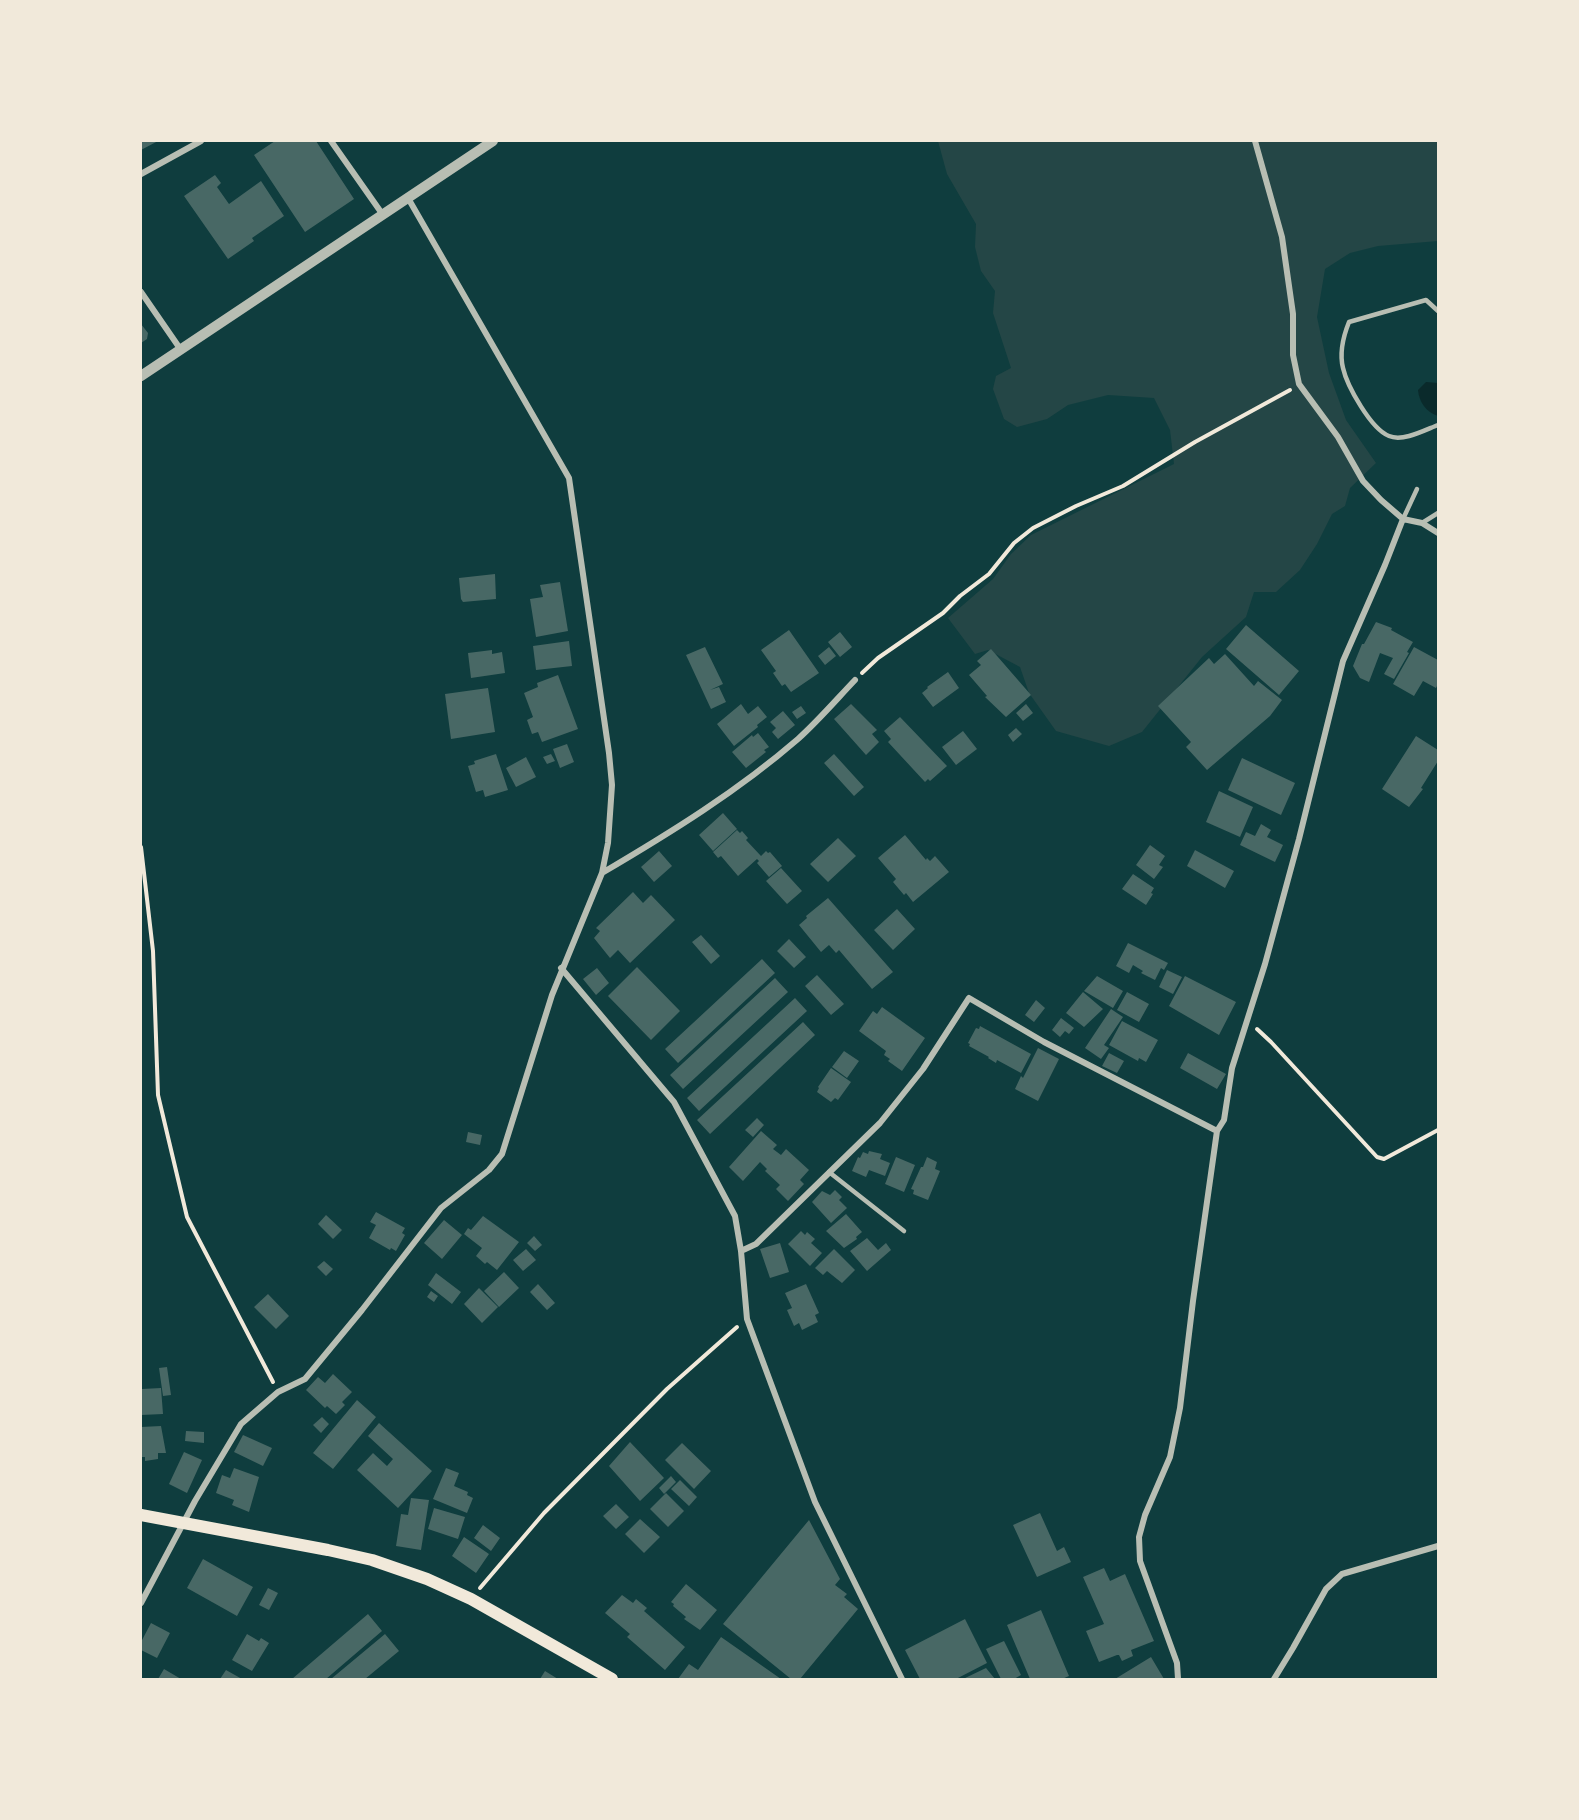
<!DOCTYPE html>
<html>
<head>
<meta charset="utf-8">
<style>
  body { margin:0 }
  #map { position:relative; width:1579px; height:1820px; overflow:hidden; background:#0f3d3e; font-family:Ubuntu,sans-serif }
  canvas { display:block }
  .frame { position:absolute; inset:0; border:142px solid #f1e9da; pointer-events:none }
</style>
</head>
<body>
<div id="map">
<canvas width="1579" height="1820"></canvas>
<div class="frame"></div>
</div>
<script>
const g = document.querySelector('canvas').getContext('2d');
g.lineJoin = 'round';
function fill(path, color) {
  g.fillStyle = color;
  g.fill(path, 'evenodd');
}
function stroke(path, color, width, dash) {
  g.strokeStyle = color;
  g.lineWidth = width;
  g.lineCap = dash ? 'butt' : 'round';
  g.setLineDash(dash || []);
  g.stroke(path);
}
const green = new Path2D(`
  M938,141H1438V241L1378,246L1350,253L1325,269L1317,317L1329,373L1346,420L1376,463L1350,488L1345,506L1332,514L1317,544L1300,570L1276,592H1254L1246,617L1202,657L1142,732L1109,746L1056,731L1029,693L1020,667L988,650L975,654L948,618L993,579L1011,554L1031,535L1174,464L1170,430L1154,398L1108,395L1068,405L1047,419L1017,427L1004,419L993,389L996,376L1011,368L993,313L995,291L981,271L975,247L976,224L947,174Z`);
const water = new Path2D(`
  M1426,382L1438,383V416C1426,412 1419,402 1418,390Z`);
const building = new Path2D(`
  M141,141H158L141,150Z
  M275,141H316L354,199L305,232L254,155Z
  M215,175L221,183L217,187L229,204L261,181L284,216L252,238L254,241L228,259L184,196Z
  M141,324L148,333L147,339L141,343Z
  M495,574L496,599L463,602L461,599L459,578Z
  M560,582L568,631L536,637L530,599L543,597L540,585Z
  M1376,622L1392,628L1391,630L1413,642L1407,652L1409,653L1394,679L1384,674L1393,658L1380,653L1369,682L1360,678L1353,666L1362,644H1364Z
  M1246,625L1299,671L1279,695L1226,649Z
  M789,630L819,673L791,692L785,684L782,686L773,673L776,671L761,650Z
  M840,632L852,647L840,657L828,642Z
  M569,641L572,666L536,670L533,646Z
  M705,647L723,684L710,690L719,687L726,702L711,709L686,655Z
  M829,647L836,656L825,665L818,656Z
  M1414,647L1438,660V684L1436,688L1423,681L1414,696L1393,684Z
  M991,649L1031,695L1006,717L985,697L987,696L969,675L981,665L977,661Z
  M492,650V654L502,652L505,673L471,678L468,653Z
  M1225,654L1254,686L1258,681L1282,700L1270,716L1207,770L1186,747L1191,742L1158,706L1209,658L1214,664Z
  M948,672L959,688L933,707L922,693L928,688L927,687Z
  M558,675L578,729L542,742L538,732L532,734L527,720L533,717L524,693L538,687L537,683Z
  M488,688L495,732L451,739L445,694Z
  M741,704L748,714L758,706L767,717L757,725L758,727L734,746L717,724Z
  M851,704L877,730L872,734L879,742L866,755L834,719Z
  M1026,704L1033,713L1023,721L1016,713Z
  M801,706L806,713L797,719L792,712Z
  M783,711L795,725L778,739L772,732L776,728L770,722Z
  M900,717L947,766L930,781L928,779L925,782L888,742L891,739L884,731Z
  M1016,728L1022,734L1013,742L1008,735Z
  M963,731L977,749L956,765L942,747Z
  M758,733L769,747L764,750L766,752L746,768L732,752L752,735L753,737Z
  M1416,736L1438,750V761L1421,788L1423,789L1409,807L1382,789Z
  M567,744L574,762L560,768L553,749Z
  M496,754L508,790L485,797L483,790L476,792L468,766L475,764L474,761Z
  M551,754L555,761L547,764L543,757Z
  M834,754L864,787L854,796L824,763Z
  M526,757L536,777L516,787L506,768Z
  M1242,758L1295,783L1281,815L1228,790Z
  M1219,791L1253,807L1240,837L1206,822Z
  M723,813L737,829L713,851L699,835Z
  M1261,824L1271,830L1267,837L1283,845L1275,862L1240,845L1246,832L1255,836Z
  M737,830L740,833L742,831L748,838L746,840L761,856L766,851L768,853L770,852L782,866L769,877L757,863L759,861L757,859L738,876L721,856L718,858L713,852Z
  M905,835L926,860L927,858L930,861L935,856L949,872L913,902L906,893L904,895L893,882L896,879L878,858Z
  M838,838L856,856L828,882L810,864Z
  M1150,845L1165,856L1159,865L1163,867L1154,879L1136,865Z
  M1195,850L1234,871L1225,888L1187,866Z
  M659,851L672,866L654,882L641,867Z
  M781,868L802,891L787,904L766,881Z
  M1133,874L1154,888L1151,893L1153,894L1146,905L1122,889Z
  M633,892L643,903L651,895L675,920L630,963L618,950L610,958L594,938L600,931L596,928Z
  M828,898L893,972L872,989L839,950L836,953L829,945L821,952L799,925L807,918L806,916Z
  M897,909L915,929L893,950L874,930Z
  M701,935L720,956L711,964L692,942Z
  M789,939L806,957L794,968L777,951Z
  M1128,943L1168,963L1164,970L1161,968L1155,980L1141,973L1143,971L1133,965L1129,973L1116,966Z
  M762,959L775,973L678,1063L665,1049Z
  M637,967L680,1011L651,1040L608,996Z
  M597,968L609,983L596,995L583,979Z
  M1167,970L1182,977L1173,994L1159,987Z
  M817,975L844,1004L831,1015L805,986Z
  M1097,976L1123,991L1113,1008L1084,991Z
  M1185,976L1236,1002L1219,1035L1169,1006Z
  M775,978L788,992L683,1089L670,1075Z
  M1083,992L1103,1009L1084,1027L1066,1013Z
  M1127,992L1149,1004L1139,1022L1117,1010Z
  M795,998L807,1011L699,1111L687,1098Z
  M1036,1000L1045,1008L1034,1022L1025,1015Z
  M882,1007L925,1038L902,1071L888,1061L890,1059L884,1055L886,1051L859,1031L873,1011L877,1014Z
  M1111,1009L1123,1017L1104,1045L1109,1048L1101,1059L1085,1048Z
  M1061,1018L1074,1028L1069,1034L1065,1031L1060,1037L1052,1030Z
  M1122,1021L1158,1040L1146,1062L1139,1058L1138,1061L1109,1045Z
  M803,1022L815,1035L710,1134L697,1120Z
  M980,1026L1031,1054L1021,1073L997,1060L996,1063L988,1058L989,1057L969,1046L970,1044L968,1043L976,1028L979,1029Z
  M1038,1048L1059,1059L1038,1101L1015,1089L1021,1076L1023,1078Z
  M844,1051L859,1061L847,1078L832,1067Z
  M1109,1053L1124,1061L1117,1073L1102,1066Z
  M1188,1053L1226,1074L1217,1089L1180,1068Z
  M831,1068L851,1082L838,1100L835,1098L831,1102L817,1092L819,1088L818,1087Z
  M757,1118L764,1125L753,1137L745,1130Z
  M761,1131L777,1145L773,1149L781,1155L786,1149L809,1170L800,1180L804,1184L788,1201L776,1189L780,1185L765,1171L767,1169L760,1162L743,1181L729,1167Z
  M468,1132L482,1135L480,1145L466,1142Z
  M869,1151L882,1154L880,1159L890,1163L885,1176L869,1170L866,1177L852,1171L858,1157L860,1158L863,1152L868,1154Z
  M896,1157L915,1165L904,1192L885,1184Z
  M927,1157L937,1162L935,1169L940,1171L928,1200L913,1194L914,1190L911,1189L921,1167H923Z
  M835,1190L842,1197L839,1200L847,1208L831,1223L812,1202L822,1191L830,1195Z
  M376,1212L405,1228L402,1233L405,1235L396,1251L391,1248L390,1250L369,1238L376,1225L370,1222Z
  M846,1214L862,1232L856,1237L857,1239L844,1248L826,1231Z
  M326,1215L342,1230L333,1239L318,1224Z
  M483,1216L519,1242L497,1270L487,1262L485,1264L476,1256L482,1248L464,1234L468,1228L471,1230Z
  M444,1220L462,1235L442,1259L424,1243Z
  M801,1231L805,1235L807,1232L815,1239L811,1243L822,1253L810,1266L788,1244Z
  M534,1236L542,1245L535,1251L527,1243Z
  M867,1238L878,1250L886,1243L891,1250L867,1271L850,1251Z
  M780,1243L789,1272L770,1278L760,1249Z
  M526,1249L536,1260L523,1271L513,1260Z
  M834,1249L855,1270L842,1283L827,1271L823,1275L815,1268Z
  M324,1261L333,1269L326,1276L317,1267Z
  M504,1272L519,1288L499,1307L484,1291Z
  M436,1273L461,1292L452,1304L428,1285Z
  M538,1284L555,1303L547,1310L530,1292Z
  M806,1284L819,1313L815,1315L818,1322L802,1330L799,1323L794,1326L787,1310L792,1308L785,1293Z
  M479,1288L498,1307L482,1323L464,1304Z
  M431,1291L438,1296L434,1302L427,1297Z
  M268,1294L289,1316L276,1329L254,1307Z
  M167,1367L171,1395L163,1396L159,1368Z
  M333,1374L352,1392L342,1402L345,1405L336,1414L327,1406L325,1408L306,1390L318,1377L325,1383Z
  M161,1388L163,1414L141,1415L142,1389Z
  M357,1400L376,1417L333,1469L313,1453Z
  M322,1417L329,1424L321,1433L313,1425Z
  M379,1423L432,1471L398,1508L357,1470L373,1453L387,1466L393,1459L368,1436Z
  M161,1426L166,1453H158V1459L145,1461V1457H141V1427Z
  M186,1431L204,1432V1443L185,1441Z
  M243,1435L272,1448L263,1466L234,1452Z
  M630,1442L664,1478L640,1501L609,1466Z
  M682,1443L711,1471L694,1489L665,1460Z
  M184,1452L202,1460L187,1493L169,1484Z
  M234,1468L259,1477L249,1512L232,1505L234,1500L216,1493L222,1475L230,1478Z
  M446,1468L459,1473L454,1486L468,1492L467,1495L473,1498L467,1513L433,1499Z
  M671,1476L676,1482L664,1494L659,1488Z
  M680,1480L697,1497L689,1506L671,1489Z
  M666,1493L684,1511L668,1527L650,1509Z
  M411,1498L429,1500L421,1550L396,1546L401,1514L408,1515Z
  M616,1504L629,1517L616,1529L603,1516Z
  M434,1508L465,1517L458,1539L428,1529Z
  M1040,1513L1057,1551L1064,1547L1071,1562L1037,1577L1013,1525Z
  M640,1519L660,1537L644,1553L625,1534Z
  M809,1520L840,1579L835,1585L847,1594L844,1597L858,1609L800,1679H791L723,1624Z
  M483,1525L500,1538L491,1551L474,1538Z
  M464,1537L489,1554L476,1573L452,1556Z
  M203,1559L253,1587L237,1616L187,1588Z
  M1104,1568L1110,1581L1125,1574L1154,1641L1131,1650L1133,1656L1122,1661L1119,1655H1117L1099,1662L1086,1631L1104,1624L1083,1577Z
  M686,1584L717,1610L700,1630L684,1619L686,1617L673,1606L674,1604L671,1602Z
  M268,1588L278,1593L269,1610L259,1605Z
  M622,1595L633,1603L636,1599L647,1608L644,1611L685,1647L665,1670L627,1637L630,1634L605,1613Z
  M1041,1610L1069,1676L1062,1679H1030L1007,1625Z
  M368,1614L382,1631L326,1679H292Z
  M965,1619L987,1663L956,1679H920L905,1650Z
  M151,1623L170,1633L157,1658L141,1650V1642Z
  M247,1634L259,1641L261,1638L269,1643L252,1671L232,1660Z
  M385,1634L399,1651L365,1679H331Z
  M721,1637L781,1679H678L689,1664L698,1670Z
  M1004,1641L1021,1675L1014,1679H1001L986,1649Z
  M1151,1657L1164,1679H1115Z
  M986,1668L995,1679H963Z
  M164,1669L181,1679H158Z
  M226,1670L242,1679H220Z
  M545,1671L558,1679H540Z`);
const path = new Path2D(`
  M862,673L878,658L943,613L960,596L989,574L1014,543L1033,528L1076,506L1123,486L1195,442L1290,390
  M141,847L153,951L158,1095L187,1217L273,1382
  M1257,1029L1271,1042L1377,1157L1384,1159L1438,1130
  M480,1588L544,1513L667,1389L737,1327`);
const service = new Path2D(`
  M1438,311L1426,300L1349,322C1343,337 1339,352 1343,368C1347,386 1371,429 1389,436C1403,442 1425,430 1438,425
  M1403,519L1417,489
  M1422,523L1438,513
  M829,1172L904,1231`);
const minor = new Path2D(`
  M331,141L383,215
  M141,174L201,141
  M141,292L181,350
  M1403,519L1422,523L1438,533
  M602,873C670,833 738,791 798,739C818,721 836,700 855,680
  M561,968L674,1102L735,1216L741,1251L747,1319L815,1502L902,1679
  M741,1251L756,1244L880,1123L923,1069L969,998L1044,1042L1217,1131
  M141,1603L195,1501L241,1424L278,1392L305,1379L362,1310L441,1208L489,1170L502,1154L552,995L602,873L608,843L612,785L609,753L569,478L408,198
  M1178,1679L1177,1663L1140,1561L1139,1537L1145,1515L1170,1457L1180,1408L1193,1301L1217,1131L1224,1120L1232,1068L1265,964L1299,839L1343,661L1385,565L1403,519L1381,500L1363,481L1338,437L1299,384L1293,355V314L1282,237L1255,141
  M1274,1679L1293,1648L1326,1589L1342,1574L1438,1546`);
const tertiary = new Path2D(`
  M141,376L493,141`);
const secondary = new Path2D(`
  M141,1515L328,1550L372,1560L427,1579L471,1599L612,1679`);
fill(green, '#244646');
fill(water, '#0a2a2b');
fill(building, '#486865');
stroke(path, '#f1e9da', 4);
stroke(service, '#b8beb3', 4.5);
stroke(minor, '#b8beb3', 6);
stroke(tertiary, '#b8beb3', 10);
stroke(secondary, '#f1e9da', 12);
</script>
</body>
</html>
